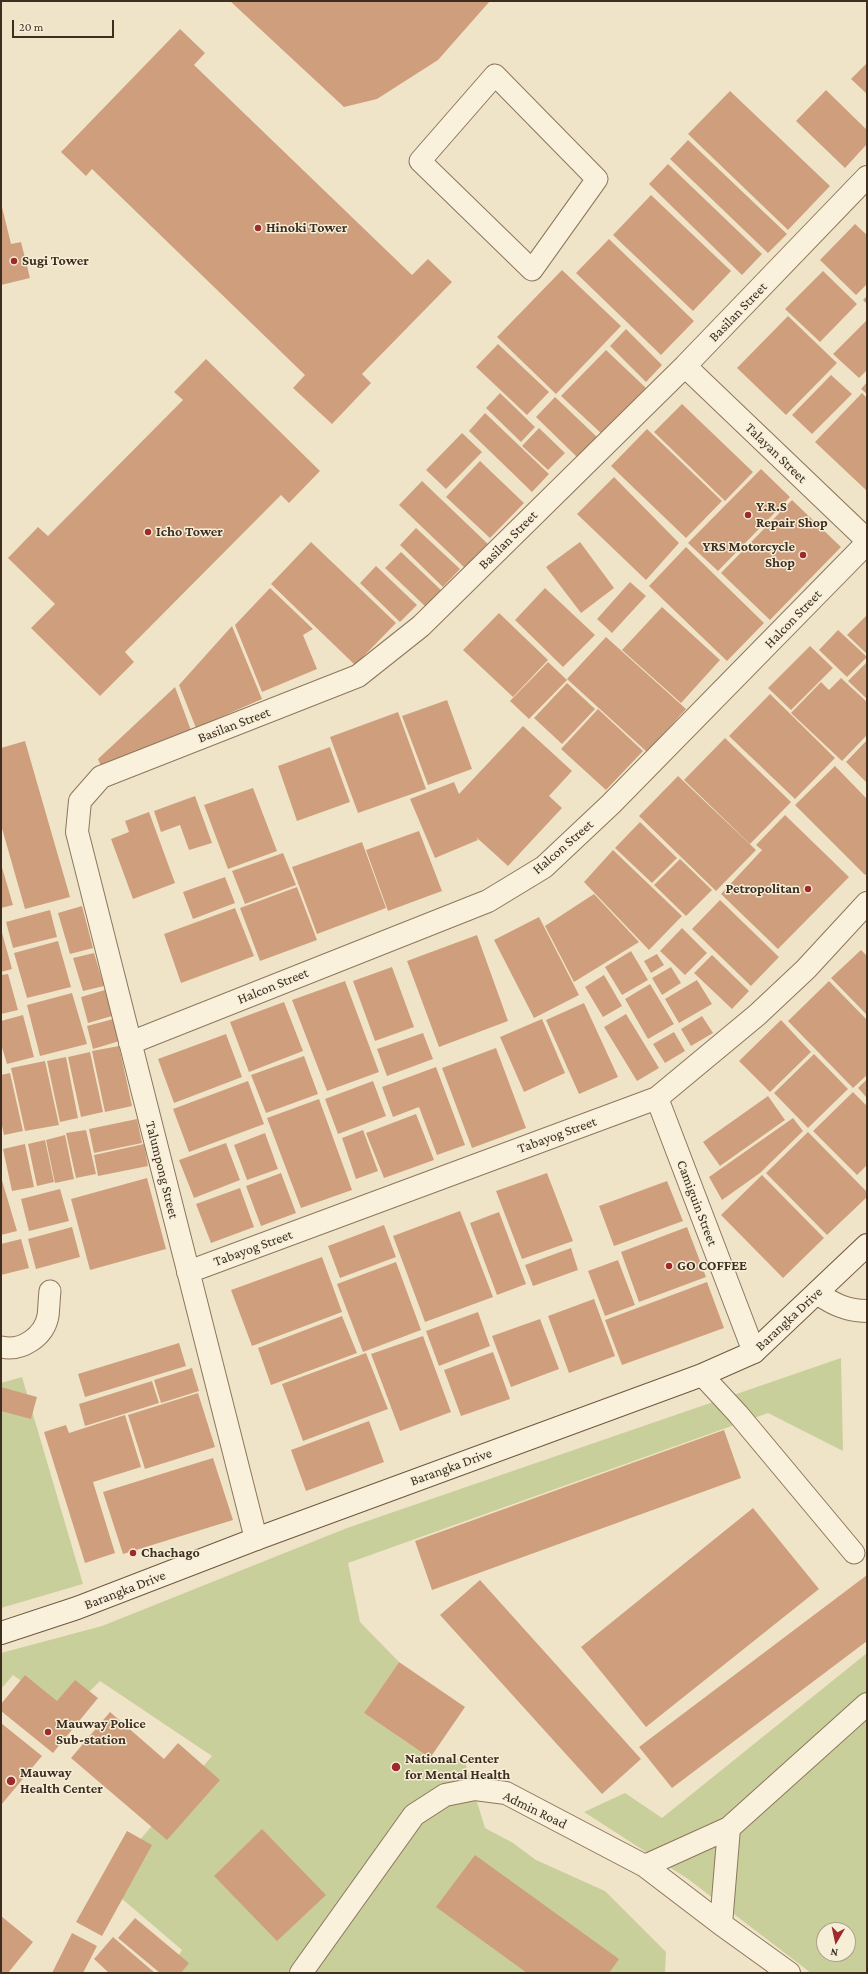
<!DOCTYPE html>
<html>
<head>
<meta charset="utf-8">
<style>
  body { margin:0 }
  #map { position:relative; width:868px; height:1974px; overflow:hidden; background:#f0e4c8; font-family:"Crimson Pro",serif }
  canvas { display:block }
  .frame { position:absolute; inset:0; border:2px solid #3d2e20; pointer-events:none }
  .north { position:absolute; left:816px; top:1922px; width:40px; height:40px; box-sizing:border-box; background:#f7eed8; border:1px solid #ada18e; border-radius:50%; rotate:189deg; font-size:11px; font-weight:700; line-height:16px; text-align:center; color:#3d2e20 }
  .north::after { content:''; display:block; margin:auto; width:14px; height:18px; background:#9e2a2b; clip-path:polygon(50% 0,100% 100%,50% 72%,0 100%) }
  .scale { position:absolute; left:12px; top:20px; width:102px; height:18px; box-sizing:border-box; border:2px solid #3d2e20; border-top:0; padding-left:5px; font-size:12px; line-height:14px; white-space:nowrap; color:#3d2e20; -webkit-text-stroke:3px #f7eed8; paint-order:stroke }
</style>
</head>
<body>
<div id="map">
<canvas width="868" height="1974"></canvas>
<div class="frame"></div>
<div class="north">N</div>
<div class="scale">20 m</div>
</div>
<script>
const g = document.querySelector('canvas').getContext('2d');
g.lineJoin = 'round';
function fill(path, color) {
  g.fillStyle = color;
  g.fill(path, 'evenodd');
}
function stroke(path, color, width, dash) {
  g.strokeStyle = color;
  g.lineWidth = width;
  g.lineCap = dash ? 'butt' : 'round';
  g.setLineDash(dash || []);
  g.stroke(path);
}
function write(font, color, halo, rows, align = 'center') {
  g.font = font + ' "Crimson Pro",serif';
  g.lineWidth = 3;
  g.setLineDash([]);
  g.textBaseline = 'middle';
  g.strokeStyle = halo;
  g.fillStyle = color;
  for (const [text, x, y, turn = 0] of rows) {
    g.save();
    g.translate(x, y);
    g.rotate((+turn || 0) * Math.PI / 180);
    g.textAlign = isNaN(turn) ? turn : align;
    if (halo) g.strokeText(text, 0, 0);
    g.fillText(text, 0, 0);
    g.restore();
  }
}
const green = new Path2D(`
  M841,1358L843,1451L768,1413L348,1563L360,1622L399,1662L364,1713L430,1758L464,1759L485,1828L513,1843L536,1860L605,1891L666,1952L665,1973H168L182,1950L114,1892L138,1842L212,1756L100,1681L67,1714L13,1675L1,1689V1653L102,1626L347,1528Z
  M22,1377L83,1584L1,1608V1383Z
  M867,1653V1973H811L688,1879L584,1812L625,1793L662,1818ZM824,1930H848V1954H824Z`);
const building = new Path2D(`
  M230,1H490L438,60L377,99L344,107Z
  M180,29L205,53L194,65L412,275L428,259L452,282L362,374L371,383L332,424L293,388L305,375L92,169L86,176L61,152Z
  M867,63V94L851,79Z
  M826,90L867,130V144L845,168L796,121Z
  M730,91L830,186L788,230L688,134Z
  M688,140L787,234L768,253L670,159Z
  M668,164L762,254L742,275L649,184Z
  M651,195L731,271L693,311L613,235Z
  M2,207L11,244L21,242L30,278L1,285Z
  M855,224L867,235V284L856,295L820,260Z
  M609,239L694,321L661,355L576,273Z
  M562,270L621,326L556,394L497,337Z
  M823,271L857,304L820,342L785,309Z
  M867,296V304L863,300Z
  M788,316L837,363L786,415L737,368Z
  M867,320V370L859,378L833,354Z
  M626,329L662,365L646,382L610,346Z
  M498,344L549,392L527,415L476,367Z
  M606,350L646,388L602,434L561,396Z
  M206,359L320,471L289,503L281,495L125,652L134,662L100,696L31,628L55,604L8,558L38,527L48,536L183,400L174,392Z
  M831,375L852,394L812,434L792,415Z
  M867,382V394L861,389Z
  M500,393L535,427L521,442L486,408Z
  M862,393L867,398V491L815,442Z
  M555,397L597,437L577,457L536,417Z
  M682,404L753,472L725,501L654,432Z
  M485,413L549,474L532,492L469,431Z
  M539,428L565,453L548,470L522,446Z
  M647,429L722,501L686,538L611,466Z
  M462,433L482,452L446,489L426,470Z
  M480,461L524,503L490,538L446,497Z
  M761,469L790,497L718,571L688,543Z
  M614,477L679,543L646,580L577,514Z
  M422,481L489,545L466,569L399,505Z
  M792,500L841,547L770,620L721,573Z
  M416,528L460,569L443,587L400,545Z
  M311,542L396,623L355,665L271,584Z
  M580,542L614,588L581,613L546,567Z
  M686,547L764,623L727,661L649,586Z
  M401,552L442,591L426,607L385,568Z
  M376,566L417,605L400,622L360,583Z
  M630,582L646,596L612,633L597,619Z
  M270,588L313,629L303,635L317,669L262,692L235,625Z
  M545,588L595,635L563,667L515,620Z
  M662,607L720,660L681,703L622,650Z
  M499,613L548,660L513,697L463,650Z
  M867,615V654L847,635Z
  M232,626L262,699L196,728L179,685Z
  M838,630L867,657L847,677L819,650Z
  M606,637L686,709L647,752L567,679Z
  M810,646L833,668L791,710L768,688Z
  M548,662L567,680L529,719L510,701Z
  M867,662V699L848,681Z
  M841,678L867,702V735L842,761L791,713L821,682L829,690Z
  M567,683L595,709L562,744L534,718Z
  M175,687L192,733L103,771L98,759Z
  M770,694L835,758L795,799L729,736Z
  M447,700L472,769L428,785L402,716Z
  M598,709L643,751L606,790L561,749Z
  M398,712L426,789L358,813L330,737Z
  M523,726L572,771L549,796L562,808L508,866L476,837L478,840L435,858L410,799L454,782L459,794Z
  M725,738L791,802L750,844L684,780Z
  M867,740V783L846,762Z
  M25,741L70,897L25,909L1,825V748Z
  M330,747L350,802L297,821L278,766Z
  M835,766L867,799V873L865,875L795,805Z
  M678,776L756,850L716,891L639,816Z
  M253,788L277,851L228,869L204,805Z
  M195,796L212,843L189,850L180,825L161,832L154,811Z
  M149,812L175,883L133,899L111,839L129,832L125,821Z
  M785,815L849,877L778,949L721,894L762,850L756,845Z
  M640,822L677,858L652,883L615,848Z
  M419,831L442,891L388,911L366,850Z
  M362,842L386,908L317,934L292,867Z
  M613,850L682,916L649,950L584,882Z
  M283,853L296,885L245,904L232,871Z
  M680,859L712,890L686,916L654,885Z
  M1,864L13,905L1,908Z
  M225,877L235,903L193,919L183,892Z
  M297,887L317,940L260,961L240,908Z
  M594,894L639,942L574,982L545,926Z
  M720,900L779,957L751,986L692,929Z
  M82,906L93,948L70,954L58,913Z
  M235,908L254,956L181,983L164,934Z
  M50,910L57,937L13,948L6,922Z
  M539,917L579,995L534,1018L494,940Z
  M682,928L707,953L685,975L660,951Z
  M1,929L12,969L1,972Z
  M477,935L508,1021L439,1047L407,961Z
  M58,941L71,987L27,998L14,953Z
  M861,950L867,956V1015L831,978Z
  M631,951L648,980L622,995L605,967Z
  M94,953L104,986L83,991L73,958Z
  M657,954L664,965L651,973L644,961Z
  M712,955L749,991L732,1009L694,973Z
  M392,967L414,1027L375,1041L353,981Z
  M671,967L681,983L662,995L652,978Z
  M8,974L18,1010L1,1014V975Z
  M604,975L622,1006L603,1017L585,987Z
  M697,980L712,1004L679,1023L665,999Z
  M345,981L379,1072L327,1091L292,1000Z
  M829,981L867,1020V1075L853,1088L788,1021Z
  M650,984L674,1024L648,1039L625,999Z
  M105,990L112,1016L88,1023L81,997Z
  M72,993L87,1044L40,1056L27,1005Z
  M284,1002L303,1051L249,1072L230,1022Z
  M584,1003L618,1077L579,1094L546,1020Z
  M626,1014L659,1068L637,1081L604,1027Z
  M23,1015L34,1057L7,1064L1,1044V1021Z
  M702,1016L713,1033L691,1046L681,1029Z
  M117,1018L123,1040L93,1049L87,1026Z
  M542,1019L565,1073L524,1092L500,1037Z
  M781,1020L811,1052L770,1092L739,1061Z
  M674,1032L685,1051L665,1063L653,1044Z
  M423,1033L433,1059L387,1076L377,1049Z
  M226,1034L242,1077L174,1103L158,1059Z
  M119,1046L132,1106L105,1112L92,1051Z
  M496,1048L526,1128L472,1148L442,1068Z
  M90,1052L103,1112L81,1117L68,1057Z
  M814,1054L848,1089L808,1128L774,1093Z
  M304,1056L318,1094L266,1113L251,1075Z
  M66,1057L78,1118L60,1122L47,1061Z
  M45,1061L59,1125L25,1131L11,1068Z
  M436,1067L465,1145L437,1155L419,1107L393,1117L382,1087Z
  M10,1073L23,1131L4,1135L1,1121V1075Z
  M867,1079V1098L858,1088Z
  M248,1081L264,1124L189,1152L173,1109Z
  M373,1081L386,1116L338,1134L325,1099Z
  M853,1092L867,1106V1165L857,1175L813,1131Z
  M768,1096L785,1120L720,1166L703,1142Z
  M319,1099L352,1190L301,1208L267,1118Z
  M416,1114L434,1160L384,1178L366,1133Z
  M793,1118L803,1131L760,1173L722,1200L709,1177Z
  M137,1119L142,1143L94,1153L89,1129Z
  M86,1130L96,1174L76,1178L66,1133Z
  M363,1130L378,1171L356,1179L342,1138Z
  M808,1132L867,1192V1197L827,1235L766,1173Z
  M265,1133L278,1169L247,1180L234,1145Z
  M65,1135L74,1179L55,1183L46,1140Z
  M45,1140L54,1182L37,1186L28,1144Z
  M226,1143L240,1180L194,1198L179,1160Z
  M25,1144L34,1187L12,1191L3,1149Z
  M144,1144L148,1166L98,1176L94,1155Z
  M281,1173L296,1213L261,1226L246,1186Z
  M547,1173L573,1241L522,1259L496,1191Z
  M762,1175L824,1238L783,1278L721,1215Z
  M1,1177L17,1231L1,1235Z
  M147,1178L166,1249L90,1270L71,1199Z
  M667,1181L683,1221L614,1246L599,1206Z
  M240,1188L254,1227L211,1243L196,1204Z
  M60,1189L69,1221L29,1231L21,1199Z
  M460,1211L493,1297L425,1322L393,1236Z
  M499,1212L526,1284L497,1295L470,1223Z
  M384,1225L396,1257L340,1278L328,1246Z
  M72,1227L80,1257L36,1269L28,1239Z
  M687,1227L706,1277L639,1302L621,1252Z
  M21,1239L29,1268L1,1275V1244Z
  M571,1248L578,1270L533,1286L525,1265Z
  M322,1257L342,1312L252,1346L231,1290Z
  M618,1260L635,1305L605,1316L588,1271Z
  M396,1262L421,1330L363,1352L337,1284Z
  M707,1282L724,1328L622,1365L605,1320Z
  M594,1299L615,1356L569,1373L548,1316Z
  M478,1312L490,1346L439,1366L426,1331Z
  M342,1316L357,1353L271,1385L258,1348Z
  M540,1319L559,1369L511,1387L492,1336Z
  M423,1336L451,1412L400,1431L371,1354Z
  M179,1343L186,1366L85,1397L78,1374Z
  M493,1352L510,1399L461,1416L444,1370Z
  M366,1353L388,1409L303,1441L282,1384Z
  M192,1368L199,1391L161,1403L154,1380Z
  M152,1381L159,1403L85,1426L79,1404Z
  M1,1387L37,1397L31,1419L1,1411Z
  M198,1393L215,1447L145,1469L128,1415Z
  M125,1415L141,1467L93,1482L115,1553L85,1563L44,1432L66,1425L69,1433Z
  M369,1421L384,1462L306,1491L291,1450Z
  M724,1430L741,1478L432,1590L415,1541Z
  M213,1458L233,1520L123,1554L103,1492Z
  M753,1508L819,1589L646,1727L581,1647Z
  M867,1575V1641L672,1788L639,1747Z
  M480,1580L641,1759L602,1794L440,1615Z
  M399,1662L465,1707L430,1758L364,1713Z
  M25,1675L57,1701L75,1680L98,1698L53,1753L1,1711V1704Z
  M110,1712L164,1759L178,1743L220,1780L167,1840L71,1758Z
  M1,1723L42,1756L1,1805Z
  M262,1829L326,1895L277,1941L214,1876Z
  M127,1831L152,1845L102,1936L76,1922Z
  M475,1855L619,1959L609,1973H527L436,1907Z
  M1,1916L33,1942L8,1973H1Z
  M135,1918L189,1963L181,1973H160L118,1938Z
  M72,1933L97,1946L83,1973H52Z
  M113,1937L155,1973H109L94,1959Z`);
const service = new Path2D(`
  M495,75L597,179L532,270L420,161Z
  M1,1347C21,1352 44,1337 48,1316C49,1308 49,1299 50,1291
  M702,1375L738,1414L854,1553`);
const minor = new Path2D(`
  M685,366L867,540
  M130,1043L488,901L544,867L611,804L867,543
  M657,1098L754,1352
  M188,1272L657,1098L757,1015L806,969L867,903
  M817,1293C833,1304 847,1311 867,1311
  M256,1539L77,832L80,801L101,777L358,676L421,626L685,366L867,177
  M645,1866L729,1828
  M721,1924L729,1828L867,1704
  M301,1973L414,1815L445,1795L475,1789L506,1793L645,1866L721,1924L789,1973`);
const secondary = new Path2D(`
  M1,1633L77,1608L256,1539L702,1375L754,1352L867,1245`);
const markers = [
  [258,228,4,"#9e2a2b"],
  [14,261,4,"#9e2a2b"],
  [748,515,4,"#9e2a2b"],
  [148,532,4,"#9e2a2b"],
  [803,555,4,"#9e2a2b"],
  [808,889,4,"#9e2a2b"],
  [669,1266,4,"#9e2a2b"],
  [133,1553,4,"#9e2a2b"],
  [48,1732,4,"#9e2a2b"],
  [396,1767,5,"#9e2a2b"],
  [11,1781,5,"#9e2a2b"]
];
const poiNames = [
  ["Hinoki Tower",266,228],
  ["Sugi Tower",22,261],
  ["Y.R.S",756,507],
  ["Repair Shop",756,523],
  ["Icho Tower",156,532],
  ["YRS Motorcycle",795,547,"right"],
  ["Shop",795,563,"right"],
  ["Petropolitan",800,889,"right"],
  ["GO COFFEE",677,1266],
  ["Chachago",141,1553],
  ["Mauway Police",56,1724],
  ["Sub-station",56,1740],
  ["National Center",405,1759],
  ["for Mental Health",405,1775],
  ["Mauway",20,1773],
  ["Health Center",20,1789]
];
const streetNames = [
  ["Basilan Street",738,312,-46],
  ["Talayan Street",776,453,44],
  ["Basilan Street",508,540,-45],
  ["Halcon Street",793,619,-46],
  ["Basilan Street",234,725,-21],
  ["Halcon Street",563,847,-41],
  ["Halcon Street",273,986,-22],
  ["Tabayog Street",557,1135,-20],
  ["Talumpong Street",162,1170,76],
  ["Camiguin Street",697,1203,69],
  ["Tabayog Street",253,1248,-20],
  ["Barangka Drive",789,1319,-43],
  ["Barangka Drive",451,1467,-20],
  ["Barangka Drive",125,1590,-21],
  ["Admin Road",535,1810,26]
];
fill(green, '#c9cf9b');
fill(building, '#cf9f7d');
stroke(service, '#8d765c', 23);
stroke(minor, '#8d765c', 24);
stroke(secondary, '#6f573f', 24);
stroke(service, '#faf1dc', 21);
stroke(minor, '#faf1dc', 22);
stroke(secondary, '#faf1dc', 22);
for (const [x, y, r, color] of markers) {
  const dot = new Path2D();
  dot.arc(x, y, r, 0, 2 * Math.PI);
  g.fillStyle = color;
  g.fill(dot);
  stroke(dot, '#f7eed8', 1.5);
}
write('bold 14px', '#3d2e20', '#f7eed8', poiNames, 'left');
write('14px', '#3d2e20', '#f7eed8', streetNames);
</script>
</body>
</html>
